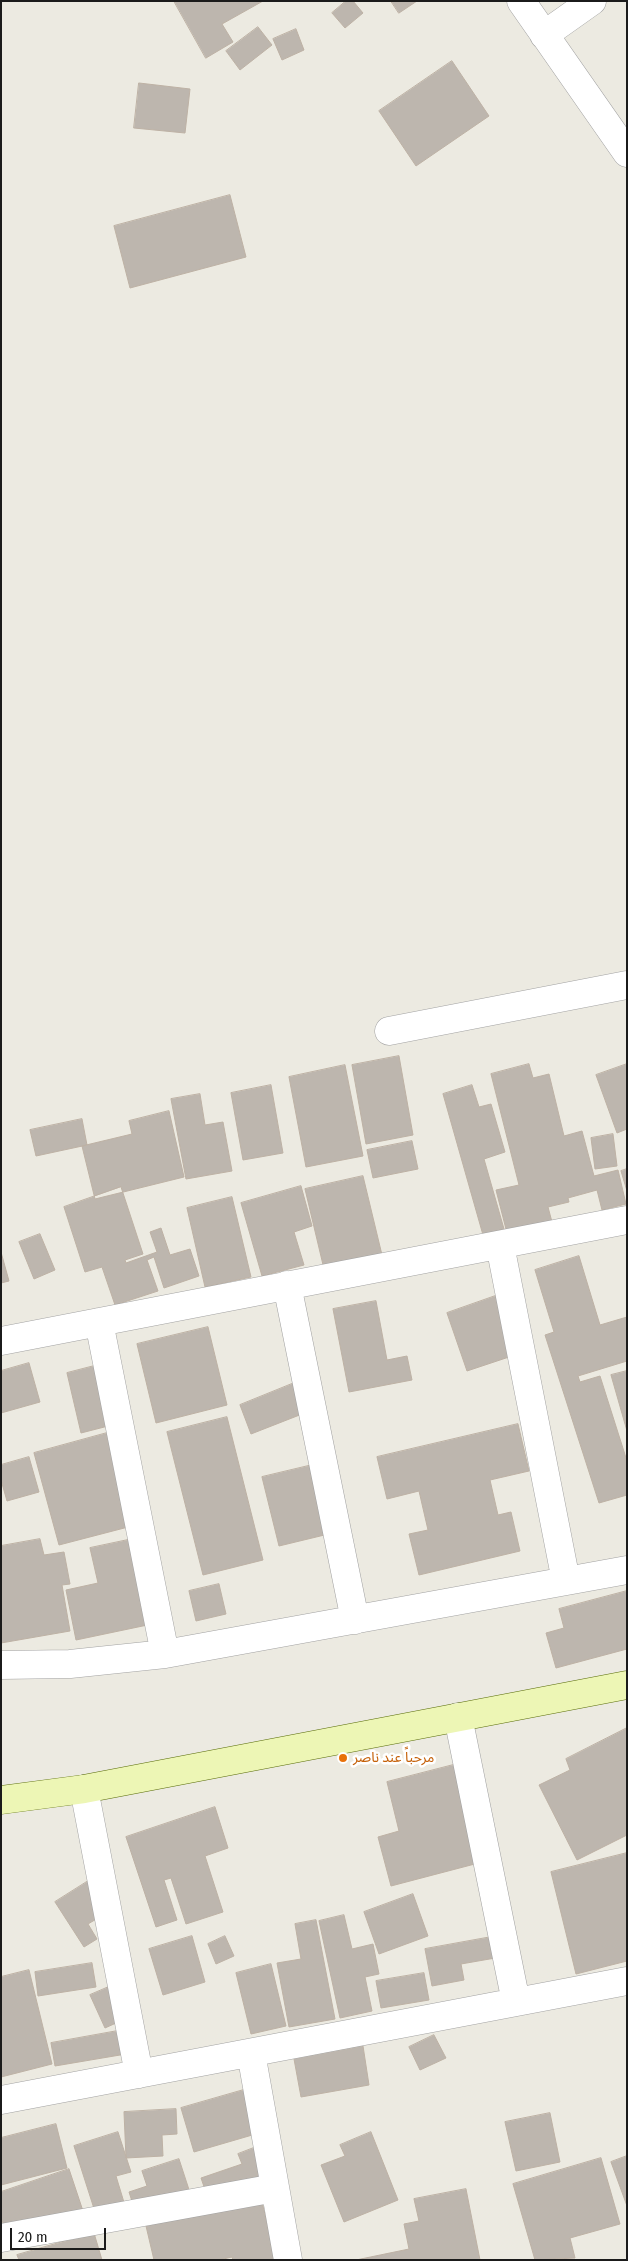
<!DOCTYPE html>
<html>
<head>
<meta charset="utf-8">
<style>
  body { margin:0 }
  #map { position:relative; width:628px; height:2261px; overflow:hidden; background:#eceae1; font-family:"Fira Sans Condensed",sans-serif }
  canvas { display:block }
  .frame { position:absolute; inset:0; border:2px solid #1b1b1b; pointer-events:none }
  .scale { position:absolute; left:10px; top:2228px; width:96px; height:22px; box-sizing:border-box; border:2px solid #1b1b1b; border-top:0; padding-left:6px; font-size:15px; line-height:18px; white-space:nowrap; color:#1b1b1b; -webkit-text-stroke:4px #fff; paint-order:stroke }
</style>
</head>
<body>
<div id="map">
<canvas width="628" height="2261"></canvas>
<div class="frame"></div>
<div class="scale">20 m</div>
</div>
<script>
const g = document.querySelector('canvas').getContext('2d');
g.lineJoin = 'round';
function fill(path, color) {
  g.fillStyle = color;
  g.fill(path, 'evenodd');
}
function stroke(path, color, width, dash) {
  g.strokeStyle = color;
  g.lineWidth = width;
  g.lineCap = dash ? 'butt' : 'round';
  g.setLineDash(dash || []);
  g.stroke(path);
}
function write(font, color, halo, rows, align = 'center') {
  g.font = font + ' "Fira Sans Condensed","Noto Sans Arabic",sans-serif';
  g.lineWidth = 5;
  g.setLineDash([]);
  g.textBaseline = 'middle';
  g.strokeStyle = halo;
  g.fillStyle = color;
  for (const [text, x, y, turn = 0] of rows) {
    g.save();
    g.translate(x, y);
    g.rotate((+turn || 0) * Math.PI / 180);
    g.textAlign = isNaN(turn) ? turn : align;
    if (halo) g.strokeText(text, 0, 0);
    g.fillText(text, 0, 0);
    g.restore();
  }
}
const building = new Path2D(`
  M174,1H263L222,24L233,42L206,58Z
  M346,1H353L363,13L345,28L332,13Z
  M391,1H417L399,13Z
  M258,27L272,45L240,70L226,51Z
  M296,29L304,50L282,60L273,39Z
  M452,61L489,116L416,166L379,111Z
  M139,83L190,89L185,133L134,128Z
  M230,195L246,257L130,288L114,226Z
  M399,1056L413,1135L366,1144L352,1065Z
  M529,1064L533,1078L549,1074L564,1136L582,1131L594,1176L618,1170L626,1204L602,1210L597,1190L568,1198L569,1202L548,1207L552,1222L507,1233L496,1190L519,1185L491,1074Z
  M627,1064V1129L617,1133L596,1075Z
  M345,1065L363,1156L306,1167L289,1077Z
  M271,1085L283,1153L243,1160L231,1093Z
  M472,1085L479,1107L491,1104L505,1152L484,1159L504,1229L483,1235L443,1094Z
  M200,1094L205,1125L223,1122L232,1171L186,1179L171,1099Z
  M169,1111L184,1177L95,1199L82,1146L132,1134L129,1121Z
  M82,1119L87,1145L36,1156L30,1130Z
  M613,1134L617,1166L595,1169L591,1138Z
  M412,1141L418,1169L373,1178L367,1150Z
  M627,1169V1191L621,1171Z
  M363,1176L382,1255L324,1269L305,1189Z
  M301,1186L312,1226L294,1232L304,1265L262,1276L241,1203Z
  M121,1187L143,1254L125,1260L126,1263L157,1252L150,1232L161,1228L170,1255L190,1249L199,1276L164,1288L154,1257L147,1260L158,1291L115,1305L102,1267L85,1272L64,1207Z
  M232,1197L251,1277L205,1287L187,1208Z
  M40,1234L55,1270L34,1279L19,1242Z
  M1,1252L9,1281L1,1283Z
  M579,1256L600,1325L627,1317V1361L578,1376L580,1382L600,1376L627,1461V1495L599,1503L545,1335L554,1332L535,1270Z
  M501,1294L521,1353L467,1371L447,1313Z
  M376,1301L387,1360L407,1356L412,1380L349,1392L333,1309Z
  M208,1327L227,1405L156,1423L137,1344Z
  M29,1363L40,1402L1,1413V1371Z
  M102,1364L116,1424L81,1433L67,1373Z
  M627,1371V1431L611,1375Z
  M309,1377L320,1407L251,1434L240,1405Z
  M227,1417L263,1560L203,1575L167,1432Z
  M518,1424L529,1471L490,1480L498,1515L511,1512L520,1551L419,1575L409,1534L428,1530L419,1491L387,1499L377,1457Z
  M107,1433L132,1526L59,1545L34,1453Z
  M29,1457L39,1492L7,1501L1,1480V1465Z
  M325,1462L341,1531L279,1546L262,1477Z
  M142,1537L157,1623L76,1640L66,1590L98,1583L90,1548Z
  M40,1539L44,1555L64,1552L70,1584L62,1585L70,1631L1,1643V1546Z
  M219,1584L226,1614L196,1621L189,1591Z
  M627,1591V1649L556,1668L546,1633L564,1628L559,1609Z
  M627,1728V1835L577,1860L539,1785L570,1770L566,1759Z
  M465,1762L490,1860L391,1886L378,1837L399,1831L387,1782Z
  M215,1807L228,1848L205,1856L223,1912L186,1924L171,1878L164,1880L177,1920L156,1927L126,1837Z
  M627,1853V1961L576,1974L551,1872Z
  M93,1878L113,1909L88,1924L97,1939L84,1947L55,1902Z
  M413,1894L428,1936L379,1954L364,1912Z
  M344,1915L352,1949L373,1944L379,1974L365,1977L372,2011L340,2018L319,1921Z
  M316,1920L335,2019L289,2027L277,1963L301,1959L295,1924Z
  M192,1936L205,1982L163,1995L149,1949Z
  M225,1936L234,1956L216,1964L208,1944Z
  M497,1936L501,1957L461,1964L464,1980L432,1986L425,1949Z
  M92,1963L96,1987L38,1996L35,1972Z
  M271,1964L286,2026L251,2034L236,1973Z
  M29,1970L52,2064L1,2077V1977Z
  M424,1973L429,2000L381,2008L376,1981Z
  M111,1986L125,2019L105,2028L90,1995Z
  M123,2030L126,2054L55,2066L51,2043Z
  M434,2035L446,2058L420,2070L409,2047Z
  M363,2046L369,2085L301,2097L294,2059Z
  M254,2087L266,2131L194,2152L181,2108Z
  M176,2109L177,2134L162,2135L163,2156L126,2158L124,2112Z
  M550,2113L560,2162L516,2171L505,2122Z
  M56,2124L67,2168L1,2185V2138Z
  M118,2132L131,2172L116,2176L126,2209L97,2218L74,2146Z
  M371,2132L398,2200L344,2222L321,2165L345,2156L340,2145Z
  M264,2144L276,2177L209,2201L201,2178L242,2164L238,2154Z
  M627,2156V2206L611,2162Z
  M601,2158L620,2224L570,2238L575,2258L535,2260L513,2184Z
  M179,2159L193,2202L138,2220L129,2192L147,2186L142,2171Z
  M69,2169L85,2217L9,2242L1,2217V2192Z
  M466,2189L480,2260H356L409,2249L404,2224L419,2221L414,2199Z
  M261,2198L276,2260H233L232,2257L219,2260H154L146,2226Z
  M94,2233L102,2260H19L17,2255Z`);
const street = new Path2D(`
  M521,1L627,153
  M544,35L592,1
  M389,1031L627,985
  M500,1245L566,1581
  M287,1285L355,1620
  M99,1322L165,1654
  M1,1341L627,1220
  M1,1665L70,1664L165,1654L627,1570
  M458,1717L516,2002
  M84,1789L139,2074
  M251,2053L288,2260
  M1,2100L627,1981
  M1,2238L275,2188`);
const secondary = new Path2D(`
  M1,1800L84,1789L627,1685`);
const markers = [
  [343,1758,5,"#e8710a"]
];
const foodNames = [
  ["مرحباً عند ناصر",353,1758]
];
fill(building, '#bdb6ae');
stroke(building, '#bdb1a4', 1);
stroke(street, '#a2a2a2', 29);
stroke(secondary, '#586b09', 29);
stroke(street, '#fff', 28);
stroke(secondary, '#edf6b5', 28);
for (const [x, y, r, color] of markers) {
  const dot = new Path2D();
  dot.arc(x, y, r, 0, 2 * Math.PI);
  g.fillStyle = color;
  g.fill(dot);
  stroke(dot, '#fff', 2);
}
write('14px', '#c56008', '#fff', foodNames, 'left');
</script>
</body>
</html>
